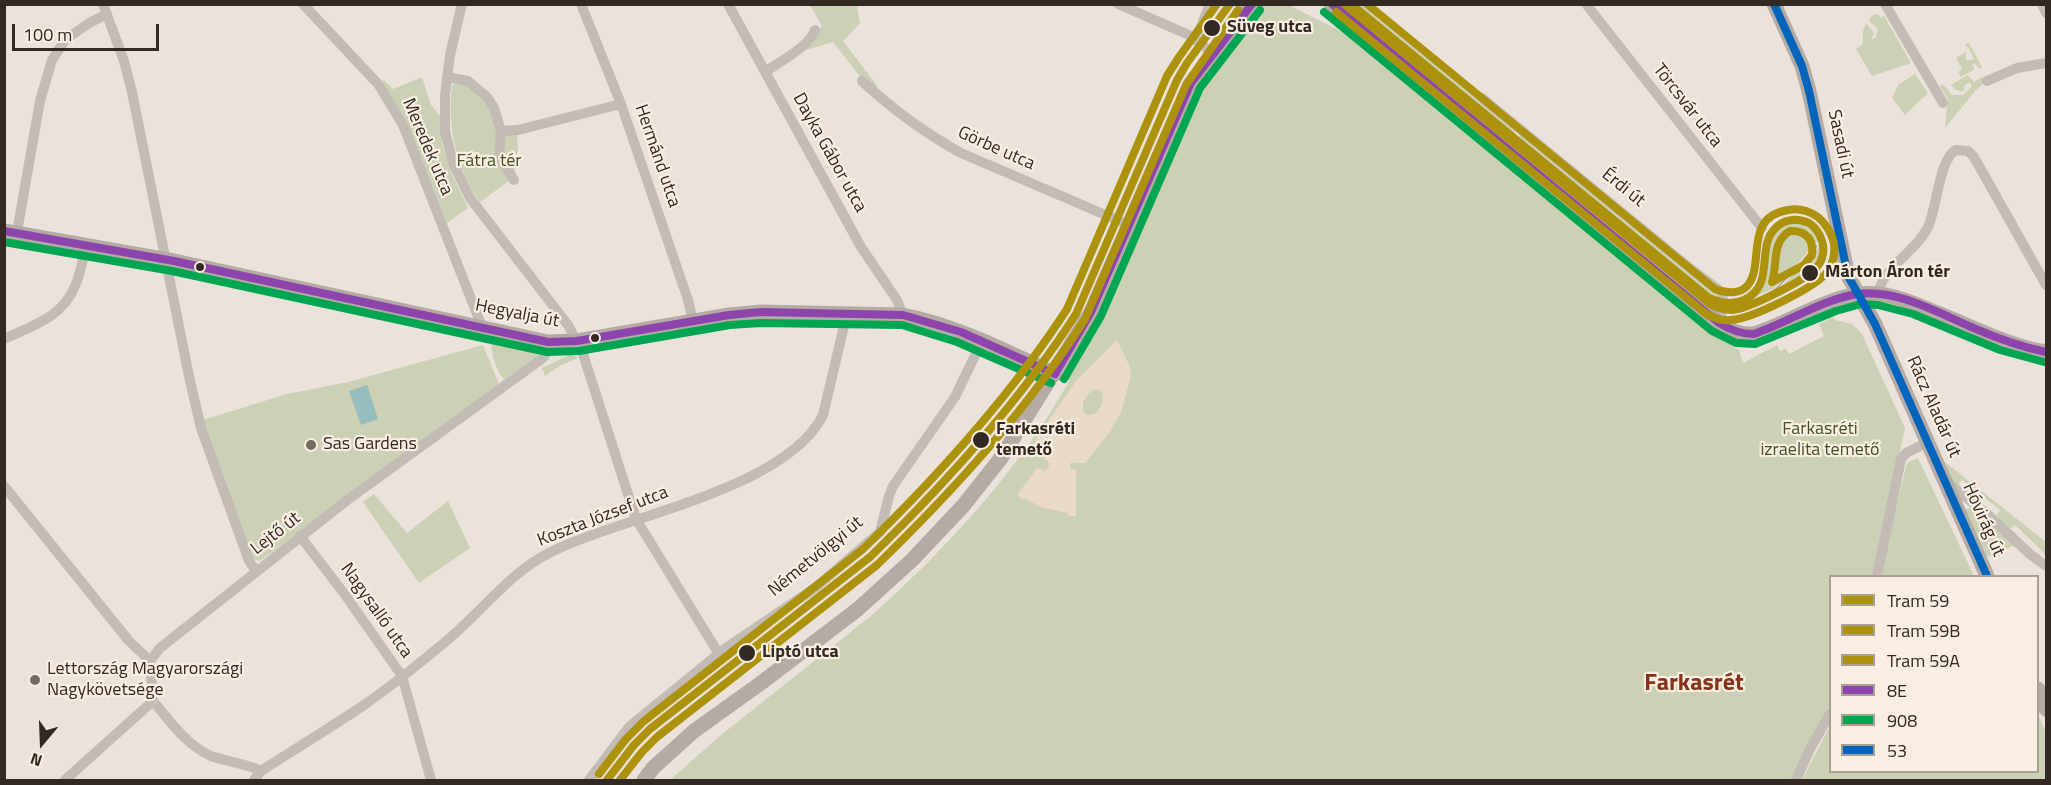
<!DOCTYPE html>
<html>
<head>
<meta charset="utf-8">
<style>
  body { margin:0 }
  #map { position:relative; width:2051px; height:785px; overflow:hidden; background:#ebe3db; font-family:"Titillium Web",sans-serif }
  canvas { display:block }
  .frame { position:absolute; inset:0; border:6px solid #332924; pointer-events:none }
  .legend { position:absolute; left:1829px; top:575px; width:210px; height:198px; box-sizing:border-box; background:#f9eee1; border:2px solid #aa9f95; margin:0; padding:8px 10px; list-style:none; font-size:18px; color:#332924 }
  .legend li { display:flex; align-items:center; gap:12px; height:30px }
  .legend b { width:30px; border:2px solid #aa9f95 }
  .north { position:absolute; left:12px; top:713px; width:60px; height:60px; -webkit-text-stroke:4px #f9eee1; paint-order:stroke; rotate:199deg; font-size:16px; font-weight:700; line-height:24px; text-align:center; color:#332924 }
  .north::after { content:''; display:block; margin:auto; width:21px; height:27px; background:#332924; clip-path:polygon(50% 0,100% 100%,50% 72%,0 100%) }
  .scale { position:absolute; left:12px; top:24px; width:147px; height:27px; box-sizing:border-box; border:3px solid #332924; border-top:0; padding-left:8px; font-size:18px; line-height:21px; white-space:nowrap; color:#332924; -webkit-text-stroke:4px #f9eee1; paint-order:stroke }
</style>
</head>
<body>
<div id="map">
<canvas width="2051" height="785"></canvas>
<div class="frame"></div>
<ul class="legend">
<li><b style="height:8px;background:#ad920e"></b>Tram 59</li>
<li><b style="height:8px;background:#ad920e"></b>Tram 59B</li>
<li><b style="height:8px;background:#ad920e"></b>Tram 59A</li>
<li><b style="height:8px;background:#8e44ad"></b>8E</li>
<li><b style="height:8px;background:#00a651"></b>908</li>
<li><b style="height:8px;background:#0065bd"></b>53</li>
</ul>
<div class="north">N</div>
<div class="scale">100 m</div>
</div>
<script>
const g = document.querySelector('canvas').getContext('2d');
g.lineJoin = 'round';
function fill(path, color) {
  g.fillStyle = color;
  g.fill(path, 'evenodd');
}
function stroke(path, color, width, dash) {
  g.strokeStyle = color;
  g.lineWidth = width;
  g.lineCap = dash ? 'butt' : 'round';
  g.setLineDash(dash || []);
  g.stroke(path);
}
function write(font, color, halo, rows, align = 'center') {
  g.font = font + ' "Titillium Web",sans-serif';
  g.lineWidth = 4.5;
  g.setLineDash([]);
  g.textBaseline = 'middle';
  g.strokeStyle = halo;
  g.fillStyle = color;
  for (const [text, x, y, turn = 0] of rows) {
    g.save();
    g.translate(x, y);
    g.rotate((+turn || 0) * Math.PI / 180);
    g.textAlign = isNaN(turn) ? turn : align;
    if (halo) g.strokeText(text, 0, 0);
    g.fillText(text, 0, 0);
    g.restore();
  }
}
const green = new Path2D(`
  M810,5H857L860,23L843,41L878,87L874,90L862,79L833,42L799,52L811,41L822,26Z
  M1262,5H1289L1354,38L1735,348L1739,350L1743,363L1777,345L1780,351L1786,348L1789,354L1824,336L1819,324L1833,317L1835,320L1852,324L1862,334L1905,428L1874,576H1830V708L1793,780H670L721,735L872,615C946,549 1019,470 1068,383L1069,380L1067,375L1099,321L1097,320L1192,98L1207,74Z
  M1355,5H1369L1467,83L1472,91L1517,128L1513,133Z
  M1878,14L1880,18L1884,16L1911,63L1872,76L1856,49L1863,44V31L1866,23L1874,33L1871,40L1876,37L1878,29L1869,21L1872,15Z
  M1969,43L1982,67L1980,69L1974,63L1972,65L1975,69L1961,77L1958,72L1962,69L1956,58L1966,52V60H1974L1970,50L1965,44Z
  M1915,74L1928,93L1905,115L1892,98L1898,85Z
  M1968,75L1974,82L1982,77L1985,82L1975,91L1945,128L1948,99L1940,87L1943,84L1952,95H1963L1972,86L1970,83L1966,84L1963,88L1965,90C1959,93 1955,90 1951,85Z
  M422,77L431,105L440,116L442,143L451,172L468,208L447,223L402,114L381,83L384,80L393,89Z
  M462,82L486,102L497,124L517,133L518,149L513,178L480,202C456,167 447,127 452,85Z
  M1522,135L1721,295L1719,299L1710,295L1518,137Z
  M1796,222C1818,227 1832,250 1813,268C1806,276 1793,280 1784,284L1819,247L1818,241L1775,288L1754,297C1781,273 1752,226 1796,222Z
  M493,339L537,349L539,354L534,360L506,380C496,374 491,352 491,340Z
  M483,345L499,384L260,561L253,559L203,420L287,394L348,382Z
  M571,354L578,358L561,365L545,376L542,368Z
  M1918,458L1974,576H1882L1889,535L1907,463Z
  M1945,462L2046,542V555L2015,525L2010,529L1996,517L2000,510L1962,480L1958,485L1951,479Z
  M374,494L407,533L448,501L470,548L419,583L363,502Z
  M1974,506L2018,544L1982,559L1962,511Z
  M2038,714L2046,733V780H1802L1830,726V772H2038Z`);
const plaza = new Path2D(`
  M1117,340L1130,367L1131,376L1121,412L1110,432L1085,463H1070V469H1076V516H1068V513L1040,507L1025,498L1023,500L1017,495L1037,468L1045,471L1049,466L1048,461L1044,459L1049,450L1035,440L1076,381ZM1096,389L1103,393L1102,405L1095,414L1087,415L1083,411V402L1089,393Z`);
const water = new Path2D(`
  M367,385L378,419L361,425L349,391Z`);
const street = new Path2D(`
  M103,4L124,61L132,92L190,381L201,428L249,561L256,571
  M303,4L378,84L403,125L482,327
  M462,4L450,55L445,95V131L453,163L470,198L568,325L583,354L636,519L719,654
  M581,4L621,104L688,300L693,321
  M728,4L861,247L897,300L903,315
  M1118,4L1189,35L1213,53
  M1586,4L1762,228
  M1885,4L1943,103
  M2042,4L2046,13
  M1194,38L1200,29L1210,4
  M765,72C778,63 811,45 815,30
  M447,77L468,81L488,98L494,108L501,131L499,156L514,180
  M862,81C892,109 925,133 961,153L1129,225
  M1987,81L2017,68L2046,63
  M1482,98L1691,269L1723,293L1721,315
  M501,131L518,130L621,104
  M17,232L40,101L52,60L65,40L89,23L107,14
  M1878,294C1882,268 1916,252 1928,227C1937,208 1939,159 1956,150L1968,151L1974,157L2046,285
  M4,339C32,326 63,317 75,286C81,273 83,258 86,244
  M1948,483L1987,514L2031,555L2046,566
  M4,486L129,641L150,661
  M300,536L343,592L402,676L431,780
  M1877,576L1901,459L1906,453L1928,442
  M153,701L150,661L160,648L346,501L543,358L547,352L548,342
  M153,701C170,721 186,745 211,756C227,762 246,763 261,771
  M65,780L153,701
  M254,780L261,771C295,749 330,728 364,705C390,687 415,667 439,647C477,618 507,574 549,553C622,516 786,490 823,415L844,326L845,313
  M589,780L629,727L726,648L815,588L880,532L889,496L893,486L955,397L982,341
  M1796,780L1810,749L1830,714`);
const secondary = new Path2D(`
  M1331,4L1719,323C1731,330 1739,335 1754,334C1790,323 1822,299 1860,294C1886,291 1911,302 1935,312C1971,326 2008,346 2046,352
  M1774,4L1802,66L1809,91L1848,276L1875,324L1987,576
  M4,231L174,261L548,342L577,341L729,315L761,312L903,315C955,325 1006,351 1055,374
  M2038,689L2046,709
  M644,780L653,768L694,731L761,683L858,609L912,560L963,506L1001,458L1091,312L1191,83L1252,4`);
const tram = new Path2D(`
  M1767,295L1777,288L1817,246
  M1733,303L1755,300L1765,296`);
const bus1 = new Path2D(`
  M1332,4L1719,323C1730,330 1740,334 1754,334C1789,322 1821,300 1857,294C1897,288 1940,314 1976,329C1999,339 2022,347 2046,352
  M4,231L174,261L548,342L577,341L729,315L761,312L903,315L961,332L1055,374
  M1055,374L1091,312L1191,83L1252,4`);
const bus2 = new Path2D(`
  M1324,12L1712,331L1736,343L1755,344L1836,311L1861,304L1878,305L1913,314L2000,350L2044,362
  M4,242L172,271L547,352L579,351L730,325L761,323L902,325L957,342L1051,383
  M1064,379L1101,316L1200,88L1260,10`);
const bus3 = new Path2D(`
  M1774,4L1802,66L1809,91L1848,276L1875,324L1987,576`);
const tram1 = new Path2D(`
  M1344,4L1710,304C1717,308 1724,310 1732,310C1748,309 1808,279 1817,267C1823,260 1825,250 1822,241C1820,234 1815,227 1809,223C1800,219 1790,219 1782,223C1751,241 1779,284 1744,300C1733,305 1720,303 1709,298L1351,4
  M607,780L634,745L650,729L870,557C946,483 1019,403 1076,314L1177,80L1187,63L1230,4`);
const tram2 = new Path2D(`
  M1336,12L1705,313C1713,318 1722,321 1731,320C1751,319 1817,287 1828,271C1833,263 1835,253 1834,244C1832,234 1826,224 1818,217C1809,211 1798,208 1788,210C1743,217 1765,264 1748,285C1740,295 1725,293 1715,289L1367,4
  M620,780L642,752L657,737L877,565C954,490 1028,409 1085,319L1186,85L1238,10`);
const tram3 = new Path2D(`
  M1790,231C1806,230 1814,240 1812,255L1804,265L1772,282C1778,264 1771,242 1790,231Z
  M599,774L626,739L644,721L863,549C938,476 1010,397 1067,309L1167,76L1179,57L1217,4`);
const markers = [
  [1212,28,9,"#332924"],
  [200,267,5,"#332924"],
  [1810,273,9,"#332924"],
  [595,338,5,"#332924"],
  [981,440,9,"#332924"],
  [311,445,6,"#736a64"],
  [747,653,9,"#332924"],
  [35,680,6,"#736a64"]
];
const stopNames = [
  ["Süveg utca",1227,28],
  ["Márton Áron tér",1825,273],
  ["Farkasréti",996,430],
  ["temető",996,451],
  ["Liptó utca",762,653]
];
const streetNames = [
  ["Törcsvár utca",1687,106,52],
  ["Sasadi út",1840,144,78],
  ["Meredek utca",427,147,67],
  ["Görbe utca",996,149,24],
  ["Dayka Gábor utca",829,153,61],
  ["Hermánd utca",657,156,71],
  ["Érdi út",1623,188,39],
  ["Hegyalja út",517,314,11],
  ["Rácz Aladár út",1933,407,66],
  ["Koszta József utca",603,517,-21],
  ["Hóvirág út",1983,520,66],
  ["Lejtő út",276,534,-38],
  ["Németvölgyi út",816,557,-39],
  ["Nagysalló utca",376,611,55]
];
const parkNames = [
  ["Fátra tér",489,162],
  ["Farkasréti",1820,430],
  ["izraelita temető",1820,451]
];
const poiNames = [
  ["Sas Gardens",323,445],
  ["Lettország Magyarországi",47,670],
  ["Nagykövetsége",47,691]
];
const districtNames = [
  ["Farkasrét",1694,684]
];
fill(green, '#ccd0b4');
fill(plaza, '#eadbc9');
fill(water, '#97bdbc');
stroke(street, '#c3bbb5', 10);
stroke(secondary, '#b4aba5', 15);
stroke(tram, '#aba49f', 1.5);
stroke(bus1, '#8e44ad', 8);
stroke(bus2, '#00a651', 8);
stroke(bus3, '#0065bd', 8);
stroke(tram1, '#ad920e', 8);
stroke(tram2, '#ad920e', 8);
stroke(tram3, '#ad920e', 8);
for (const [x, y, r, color] of markers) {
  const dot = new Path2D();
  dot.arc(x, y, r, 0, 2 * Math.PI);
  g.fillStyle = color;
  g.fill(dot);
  stroke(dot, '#f9eee1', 2);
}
write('bold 18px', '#332924', '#f9eee1', stopNames, 'left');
write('18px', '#332924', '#f9eee1', streetNames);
write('18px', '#425227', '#f9eee1', parkNames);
write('18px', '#332924', '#f9eee1', poiNames, 'left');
write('bold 24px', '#85331a', '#f9eee1', districtNames);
</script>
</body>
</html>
